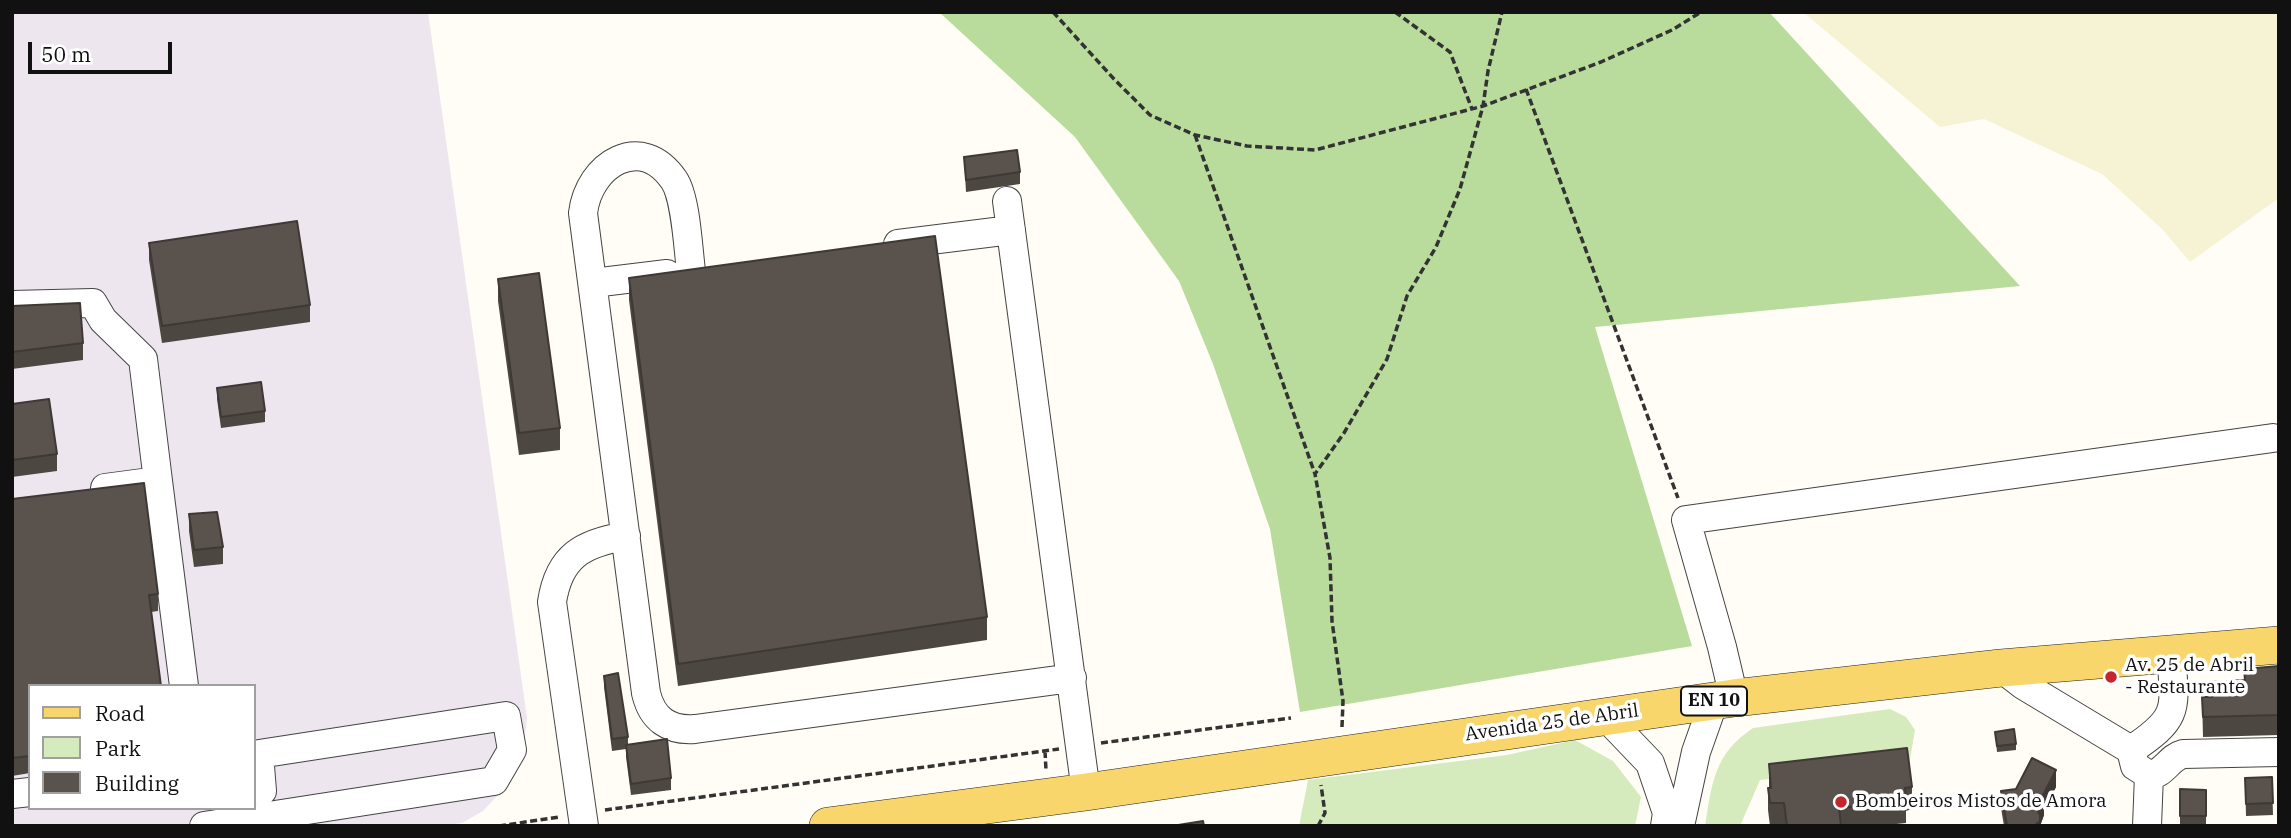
<!DOCTYPE html>
<html>
<head>
<meta charset="utf-8">
<style>
  body { margin:0 }
  #map { position:relative; width:2291px; height:838px; overflow:hidden; background:#fffdf5; font-family:"IBM Plex Serif",serif }
  canvas { display:block }
  .frame { position:absolute; inset:0; border:14px solid #111; pointer-events:none }
  .legend { position:absolute; left:28px; top:684px; width:228px; height:126px; box-sizing:border-box; background:#fff; border:2px solid #a0a0a0; margin:0; padding:9px 12px; list-style:none; font-size:21px; color:#111 }
  .legend li { display:flex; align-items:center; gap:14px; height:35px }
  .legend b { width:35px; border:2px solid #a0a0a0 }
  .scale { position:absolute; left:28px; top:42px; width:144px; height:32px; box-sizing:border-box; border:4px solid #111; border-top:0; padding-left:9px; font-size:21px; line-height:24px; white-space:nowrap; color:#111; -webkit-text-stroke:5px #fff; paint-order:stroke }
</style>
</head>
<body>
<div id="map">
<canvas width="2291" height="838"></canvas>
<div class="frame"></div>
<ul class="legend">
<li><b style="height:9px;background:#f9d66b"></b>Road</li>
<li><b style="height:19px;background:#d5ebbd"></b>Park</li>
<li><b style="height:19px;background:#5a524d"></b>Building</li>
</ul>
<div class="scale">50 m</div>
</div>
<script>
const g = document.querySelector('canvas').getContext('2d');
g.lineJoin = 'round';
function fill(path, color) {
  g.fillStyle = color;
  g.fill(path, 'evenodd');
}
function stroke(path, color, width, dash) {
  g.strokeStyle = color;
  g.lineWidth = width;
  g.lineCap = dash ? 'butt' : 'round';
  g.setLineDash(dash || []);
  g.stroke(path);
}
function write(font, color, halo, rows, align = 'center') {
  g.font = font + ' "IBM Plex Serif",serif';
  g.lineWidth = 7;
  g.setLineDash([]);
  g.textBaseline = 'middle';
  g.strokeStyle = halo;
  g.fillStyle = color;
  for (const [text, x, y, turn = 0] of rows) {
    g.save();
    g.translate(x, y);
    g.rotate((+turn || 0) * Math.PI / 180);
    g.textAlign = isNaN(turn) ? turn : align;
    if (halo) g.strokeText(text, 0, 0);
    g.fillText(text, 0, 0);
    g.restore();
  }
}
const industrial = new Path2D(`
  M12,12H428L527,718L524,745L500,793L483,811L462,823L441,826H12ZM30,686H254V808H30Z`);
const farmland = new Path2D(`
  M1803,12H2279V198L2190,262L2162,229L2102,174L1984,119L1940,127Z`);
const green = new Path2D(`
  M1890,709L1906,717L1915,730L1909,765L1760,780L1740,826H1705C1712,783 1714,754 1753,728Z
  M1575,740L1613,761L1641,797L1635,826H1299L1308,780L1507,755Z`);
const forest = new Path2D(`
  M939,12H1769L2020,286L1595,327L1692,646L1300,712L1270,529L1213,364L1179,281L1075,137Z`);
const path = new Path2D(`
  M1053,12L1114,79L1150,115L1195,135L1247,146L1315,150L1483,106L1601,62L1672,30L1701,12
  M1395,12L1450,52L1472,109
  M1526,89L1678,498
  M1195,135L1315,474
  M1342,727L1343,701L1332,621L1330,558L1315,474L1344,433L1387,359L1407,296L1436,247L1460,189L1483,106L1488,71L1502,12
  M1101,743L1291,718
  M1045,751L1046,770
  M605,810L1059,749
  M499,826L559,817
  M1318,826L1325,813L1321,785`);
const minor = new Path2D(`
  M1007,201L1086,792
  M898,244L1011,230
  M691,271C688,248 686,198 674,180C641,132 589,164 583,213L646,693C652,719 669,731 695,729L1072,678
  M593,283L667,274
  M12,305L93,303L103,320L143,359L158,481
  M105,488L158,481L184,686
  M2001,668L2023,685L2131,750L2135,766L2149,775C2165,774 2168,758 2183,754L2279,752
  M1734,698L1722,647L1686,520L2273,438
  M1605,716L1650,763L1667,813L1665,826
  M2131,750C2181,717 2175,709 2171,653
  M12,794L30,792
  M204,826L494,781L512,750L506,716L259,754L262,791
  M584,826L552,602C559,556 583,543 626,536
  M1680,826L1696,752L1714,701
  M2147,826L2149,775`);
const major = new Path2D(`
  M828,826L1086,792L1734,698L2001,668L2279,645`);
const wall = new Path2D(`
  M964,157L1020,172V184L966,192Z
  M149,243L310,305V322L162,343L149,260Z
  M629,278L987,617V640L678,686L629,300Z
  M498,279L560,428V450L519,455L498,301Z
  M12,306L83,343V360L12,369Z
  M217,388L265,411V422L221,428L217,399Z
  M12,404L57,454V471L12,477Z
  M12,499L158,594V611L151,612L30,686V773L12,776Z
  M189,514L223,547V564L194,567L189,531Z
  M2279,666V735L2203,737L2202,697H2211V682L2244,680V669Z
  M604,676L628,737V745L671,778V790L631,795L626,757V749L612,751L604,687Z
  M1995,732L2016,744V750L1997,752Z
  M1769,764L1912,787V809L1906,811V823L1877,826H1784V825L1770,826L1768,810V788H1769Z
  M2272,777L2273,815L2246,816L2245,778Z
  M2056,787L2044,810V815L2040,826H2004L2001,808V791Z
  M2180,789L2206,790V826H2180Z`);
const shadedWall = new Path2D(`
  M2056,770V787L2044,810V815L2040,826H2034L2042,797Z`);
const building = new Path2D(`
  M1017,150L1020,172L966,180L964,157Z
  M297,221L310,305L162,326L149,243Z
  M935,236L987,617L678,664L629,278Z
  M539,273L560,428L519,433L498,279Z
  M80,303L83,343L12,352V306Z
  M261,382L265,411L221,417L217,388Z
  M49,399L57,454L12,460V404Z
  M144,483L158,594L149,595L161,686H30V756L12,758V499Z
  M217,512L223,547L194,550L189,514Z
  M2279,666V715L2203,717L2202,697H2212L2211,682L2245,680L2244,669Z
  M618,673L628,737L612,739L604,676Z
  M2014,729L2016,744L1997,746L1995,732Z
  M667,739L671,778L631,784L626,745Z
  M1907,748L1912,787L1905,788L1906,801L1839,808L1841,826H1787L1784,803H1770L1768,788H1771L1769,764Z
  M2032,758L2056,770L2042,797L2044,798L2038,812L2040,815V821L2034,826H2007L2001,791L2016,789Z
  M2272,777L2273,803L2246,804L2245,778Z
  M2180,789L2206,790V816H2180Z
  M1203,821L1204,826H1172Z`);
const markers = [
  [2111,677,7,"#c4262e"],
  [1841,802,7,"#c4262e"]
];
const shields = [
  [1714,701,66]
];
const shieldNames = [
  ["EN 10",1714,701]
];
const poiNames = [
  ["Av. 25 de Abril",2125,666],
  ["- Restaurante",2125,688],
  ["Bombeiros Mistos de Amora",1855,802]
];
const streetNames = [
  ["Avenida 25 de Abril",1552,723,-8]
];
fill(industrial, '#eee6ef');
fill(farmland, '#f6f3d4');
fill(green, '#d5ebbd');
fill(forest, '#b9dc9c');
stroke(minor, '#444', 30);
stroke(major, '#222', 38);
stroke(path, '#333', 3.5, [7, 3.5]);
stroke(minor, '#fff', 28);
stroke(major, '#f9d66b', 37);
fill(wall, '#4d4742');
fill(shadedWall, '#3f3936');
fill(building, '#5a524d');
stroke(building, '#3f3936', 2);
for (const [x, y, r, color] of markers) {
  const dot = new Path2D();
  dot.arc(x, y, r, 0, 2 * Math.PI);
  g.fillStyle = color;
  g.fill(dot);
  stroke(dot, '#fff', 2.5);
}
for (const [x, y, w] of shields) {
  const box = new Path2D();
  box.roundRect(x - w / 2, y - 14.5, w, 29, 5);
  g.fillStyle = '#fff';
  g.fill(box);
  stroke(box, '#111', 2);
}
write('bold 18px', '#111', null, shieldNames);
write('19px', '#111', '#fff', poiNames, 'left');
write('19px', '#111', '#fff', streetNames);
</script>
</body>
</html>
